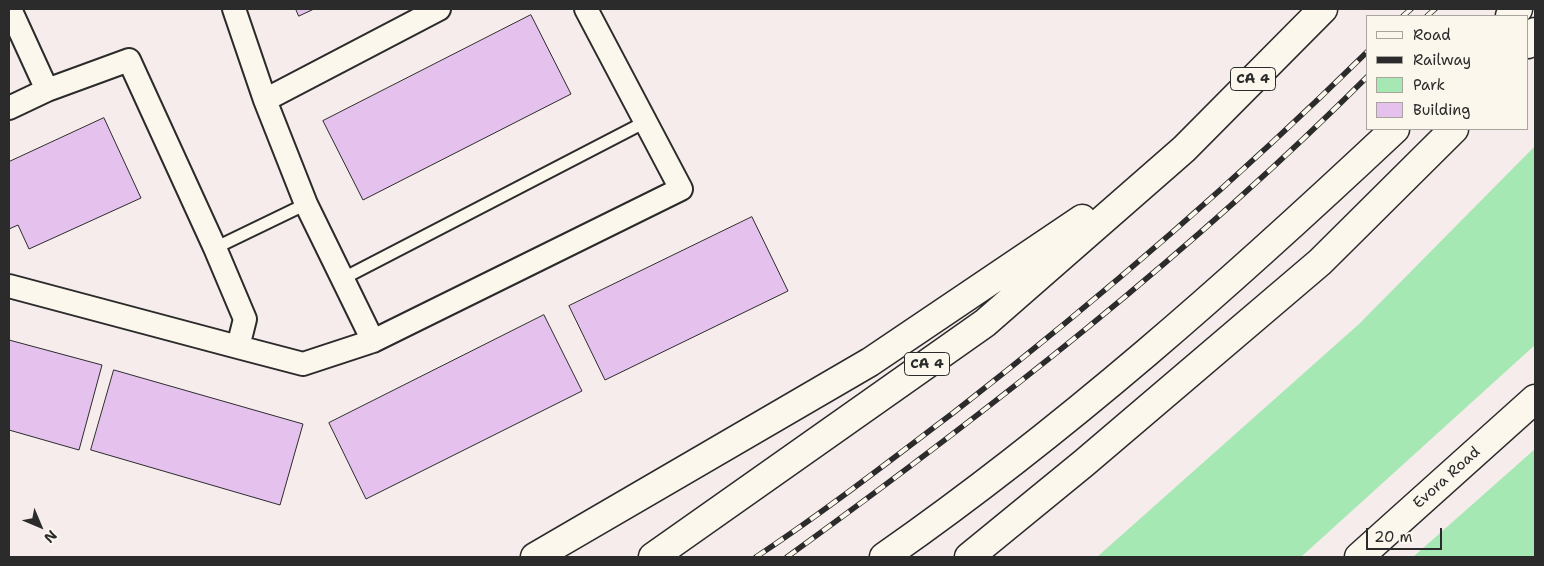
<!DOCTYPE html>
<html>
<head>
<meta charset="utf-8">
<style>
  body { margin:0 }
  #map { position:relative; width:1544px; height:566px; overflow:hidden; background:#f7ecec; font-family:"Shantell Sans",sans-serif }
  canvas { display:block }
  .frame { position:absolute; inset:0; border:10px solid #2b2b2b; pointer-events:none }
  .legend { position:absolute; left:1366px; top:15px; width:162px; height:115px; box-sizing:border-box; background:#fbf7ec; border:1px solid #a8a59f; margin:0; padding:6px 9px; list-style:none; font-size:15px; color:#2b2b2b }
  .legend li { display:flex; align-items:center; gap:10px; height:25px }
  .legend b { width:25px; border:1px solid #a8a59f }
  .north { position:absolute; left:15px; top:501px; width:50px; height:50px; -webkit-text-stroke:4px #fbf7ec; paint-order:stroke; rotate:135deg; font-size:14px; font-weight:700; line-height:20px; text-align:center; color:#2b2b2b }
  .north::after { content:''; display:block; margin:auto; width:18px; height:22px; background:#2b2b2b; clip-path:polygon(50% 0,100% 100%,50% 72%,0 100%) }
  .scale { position:absolute; left:1366px; top:528px; width:76px; height:22px; box-sizing:border-box; border:2px solid #2b2b2b; border-top:0; padding-left:6px; font-size:15px; line-height:18px; white-space:nowrap; color:#2b2b2b; -webkit-text-stroke:4px #fbf7ec; paint-order:stroke }
</style>
</head>
<body>
<div id="map">
<canvas width="1544" height="566"></canvas>
<div class="frame"></div>
<ul class="legend">
<li><b style="height:6px;background:#fbf7ec"></b>Road</li>
<li><b style="height:6px;background:#2b2b2b"></b>Railway</li>
<li><b style="height:14px;background:#a5e8b3"></b>Park</li>
<li><b style="height:14px;background:#e5c2ed"></b>Building</li>
</ul>
<div class="north">N</div>
<div class="scale">20 m</div>
</div>
<script>
const g = document.querySelector('canvas').getContext('2d');
g.lineJoin = 'round';
function fill(path, color) {
  g.fillStyle = color;
  g.fill(path, 'evenodd');
}
function stroke(path, color, width, dash) {
  g.strokeStyle = color;
  g.lineWidth = width;
  g.lineCap = dash ? 'butt' : 'round';
  g.setLineDash(dash || []);
  g.stroke(path);
}
function write(font, color, halo, rows, align = 'center') {
  g.font = font + ' "Shantell Sans",sans-serif';
  g.lineWidth = 4;
  g.setLineDash([]);
  g.textBaseline = 'middle';
  g.strokeStyle = halo;
  g.fillStyle = color;
  for (const [text, x, y, turn = 0] of rows) {
    g.save();
    g.translate(x, y);
    g.rotate((+turn || 0) * Math.PI / 180);
    g.textAlign = isNaN(turn) ? turn : align;
    if (halo) g.strokeText(text, 0, 0);
    g.fillText(text, 0, 0);
    g.restore();
  }
}
const green = new Path2D(`
  M1535,146V345L1301,557H1097L1359,324Z
  M1535,449V557H1413Z`);
const building = new Path2D(`
  M296,9H314L299,16Z
  M531,15L571,94L363,200L323,121Z
  M104,118L141,198L29,249L18,225L9,229V162Z
  M752,217L788,291L605,380L569,306Z
  M544,315L582,391L366,499L329,423Z
  M9,340L102,365L79,450L9,430Z
  M114,370L303,424L280,505L91,450Z`);
const lane = new Path2D(`
  M215,248L306,204
  M344,278L645,122`);
const street = new Path2D(`
  M234,9L265,100L306,204L373,341
  M265,100L439,9
  M9,108L47,90L10,9
  M9,286L238,347L245,319L215,248L129,60L47,90
  M238,347L303,364L373,341L681,189L586,9`);
const secondary = new Path2D(`
  M1359,557L1535,399`);
const highway = new Path2D(`
  M1510,16L1518,9
  M1528,44L1535,32
  M535,557L870,362L1082,219
  M653,557L985,323L1184,149L1323,9
  M884,557C1066,430 1233,281 1395,129
  M969,557L1084,463L1320,262L1454,129`);
const rail = new Path2D(`
  M1403,16L1411,9
  M1427,16L1435,9
  M756,557C824,512 888,462 953,413C1098,300 1237,180 1368,51
  M787,557C990,410 1190,254 1368,76`);
const shields = [
  [1253,79,45],
  [927,364,45]
];
const shieldNames = [
  ["CA 4",1253,79],
  ["CA 4",927,364]
];
const streetNames = [
  ["Evora Road",1447,478,-42]
];
fill(green, '#a5e8b3');
fill(building, '#e5c2ed');
stroke(building, '#2b2b2b', 1);
stroke(lane, '#2b2b2b', 15);
stroke(street, '#2b2b2b', 26);
stroke(secondary, '#2b2b2b', 31);
stroke(highway, '#2b2b2b', 31);
stroke(lane, '#fbf7ec', 11);
stroke(street, '#fbf7ec', 22);
stroke(secondary, '#fbf7ec', 28);
stroke(highway, '#fbf7ec', 28);
stroke(rail, '#2b2b2b', 5.5);
stroke(rail, '#fbf7ec', 4, [11]);
for (const [x, y, w] of shields) {
  const box = new Path2D();
  box.roundRect(x - w / 2, y - 11.5, w, 23, 4);
  g.fillStyle = '#fbf7ec';
  g.fill(box);
  stroke(box, '#2b2b2b', 1);
}
write('bold 14px', '#2b2b2b', null, shieldNames);
write('15px', '#2b2b2b', '#fbf7ec', streetNames);
</script>
</body>
</html>
